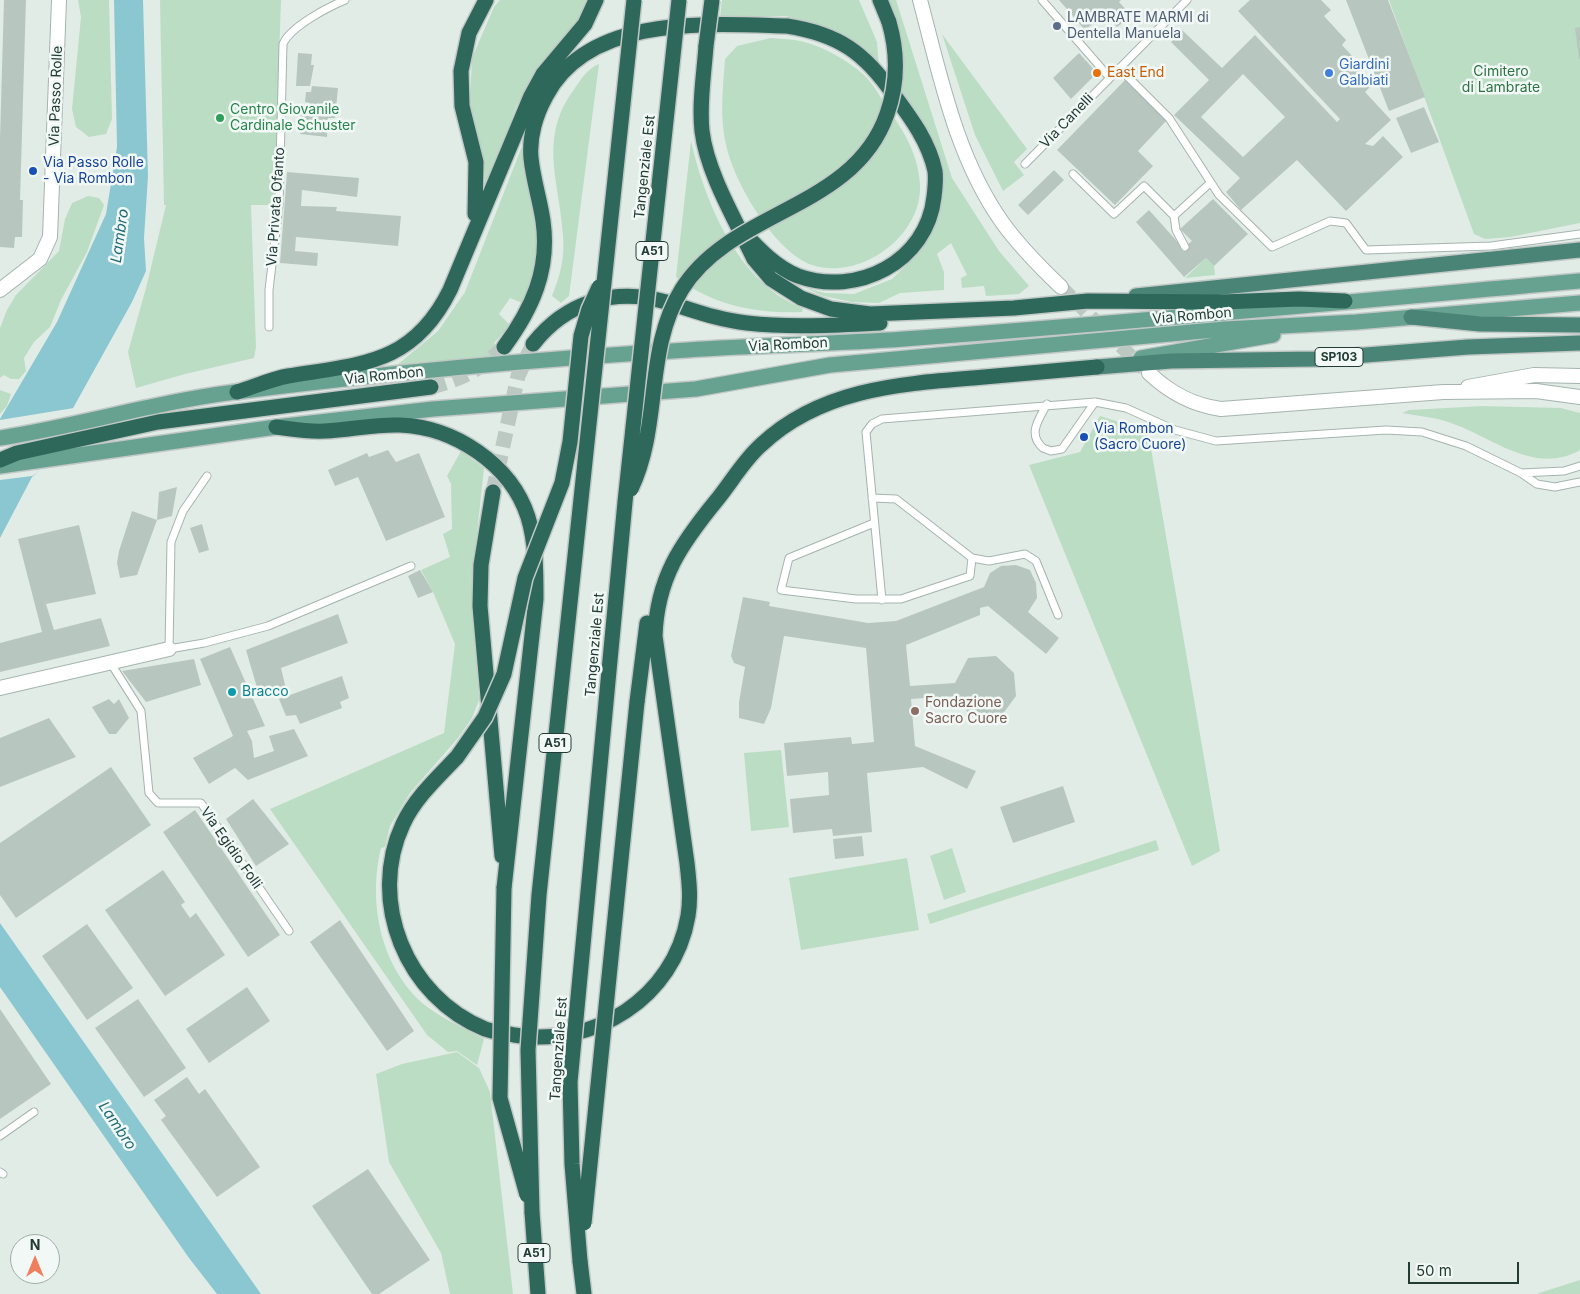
<!DOCTYPE html>
<html>
<head>
<meta charset="utf-8">
<style>
  body { margin:0 }
  #map { position:relative; width:1580px; height:1294px; overflow:hidden; background:#e2ece7; font-family:Inter,sans-serif }
  canvas { display:block }
  .north { position:absolute; left:10px; top:1234px; width:50px; height:50px; box-sizing:border-box; background:#f2f8f5; border:1px solid #9fada8; border-radius:50%; rotate:0deg; font-size:14px; font-weight:700; line-height:20px; text-align:center; color:#223c35 }
  .north::after { content:''; display:block; margin:auto; width:18px; height:22px; background:#f07d5c; clip-path:polygon(50% 0,100% 100%,50% 72%,0 100%) }
  .scale { position:absolute; left:1408px; top:1262px; width:111px; height:22px; box-sizing:border-box; border:2px solid #223c35; border-top:0; padding-left:6px; font-size:15px; line-height:18px; white-space:nowrap; color:#223c35; -webkit-text-stroke:4px #f2f8f5; paint-order:stroke }
</style>
</head>
<body>
<div id="map">
<canvas width="1580" height="1294"></canvas>
<div class="north">N</div>
<div class="scale">50 m</div>
</div>
<script>
const g = document.querySelector('canvas').getContext('2d');
g.lineJoin = 'round';
function fill(path, color) {
  g.fillStyle = color;
  g.fill(path, 'evenodd');
}
function stroke(path, color, width, dash) {
  g.strokeStyle = color;
  g.lineWidth = width;
  g.lineCap = dash ? 'butt' : 'round';
  g.setLineDash(dash || []);
  g.stroke(path);
}
function write(font, color, halo, rows, align = 'center') {
  g.font = font + ' Inter,sans-serif';
  g.lineWidth = 5;
  g.setLineDash([]);
  g.textBaseline = 'middle';
  g.strokeStyle = halo;
  g.fillStyle = color;
  for (const [text, x, y, turn = 0] of rows) {
    g.save();
    g.translate(x, y);
    g.rotate((+turn || 0) * Math.PI / 180);
    g.textAlign = isNaN(turn) ? turn : align;
    if (halo) g.strokeText(text, 0, 0);
    g.fillText(text, 0, 0);
    g.restore();
  }
}
const green = new Path2D(`
  M78,0H109L112,119L106,134L89,137L76,127L72,109L81,17Z
  M160,0H281L274,205H251L256,347L254,358L185,374L136,388L128,352L146,288L166,205H164Z
  M500,0H589L585,17L537,70L516,107L505,140L485,187V164L476,133L470,102L472,58L494,7Z
  M722,0H859L877,42L879,66L827,30L786,16L720,18Z
  M883,0H896L952,178L999,251L1029,286L1019,294L986,296L984,286L962,288L961,278L967,275L951,243L937,254L944,272V290L900,293L879,303L852,302L823,296L805,288L825,293L854,294L892,279L919,253L939,214L942,185L901,96L900,50Z
  M1389,0H1580V223L1510,237L1485,239L1474,234Z
  M942,34L1027,149L1014,162L1024,175L1003,191L975,135Z
  M771,38C781,39 794,39 804,42C824,47 849,61 864,75C874,84 882,100 890,112C906,134 918,156 920,184C923,236 860,281 812,265C775,252 736,185 727,149C719,119 723,89 725,59L737,46Z
  M599,64L569,296L561,303L552,296C560,276 565,258 563,236C560,182 537,138 575,88C582,78 587,69 599,64Z
  M526,136C533,186 553,259 522,303L510,298L499,314L510,325L494,343L504,354L405,366L397,365L438,331L465,292Z
  M691,141C702,190 725,249 764,284C775,295 789,302 803,309L802,312C756,314 712,305 676,277Z
  M88,196L99,198L104,205L87,252L61,300L50,327L34,342L24,358L26,371L19,379H11L4,375L0,378V328L7,310L16,295L59,251L65,219L72,203Z
  M1206,258L1214,266L1215,275L1185,278Z
  M0,390L11,394L7,406L0,414Z
  M1483,406L1561,408L1580,413V450C1535,476 1492,437 1451,423C1435,417 1418,416 1402,413L1409,410Z
  M1100,416L1148,431L1220,851L1192,866L1029,465L1080,452Z
  M461,451L484,468L474,561L473,604L479,700L472,718L458,738L410,793L390,826L385,847L381,848C369,897 378,954 412,993C430,1014 461,1026 484,1039L477,1065L457,1051L448,1052L427,1035L270,809L444,733L455,644L433,592L421,570L450,557L443,534L452,529L451,484L447,476Z
  M781,750L789,827L751,831L744,753Z
  M1156,840L1159,850L930,924L927,914Z
  M952,848L966,892L944,900L930,856Z
  M907,858L919,930L801,950L789,878Z
  M457,1052L479,1068L490,1092L513,1294H450L441,1253L389,1162L376,1074L402,1064Z
  M1580,1280V1294H1536Z`);
const water = new Path2D(`
  M114,0H143L148,176L144,238L146,271L132,302L37,473L32,477L0,538V419L57,322L106,214L117,147Z
  M0,923L261,1294H217L189,1258L0,987Z`);
const pier = new Path2D(`
  M74,408L37,473L32,476L0,480V420Z`);
const building = new Path2D(`
  M4,0H26L20,200H23L22,237H15L14,248L0,247V138Z
  M1059,0H1121L1119,2L1132,16L1117,27L1105,14L1085,30Z
  M1250,0H1321L1331,10L1324,16L1346,40L1342,45L1353,57L1349,60L1372,85L1365,92L1391,120L1365,144L1373,146L1383,136L1403,157L1346,211L1297,160L1241,210L1226,192L1240,178L1174,115L1209,80L1171,42L1182,30L1222,68L1255,35L1337,122L1340,119L1238,11ZM1243,74L1285,117L1243,157L1201,117Z
  M1346,0H1388L1425,97L1389,111Z
  M1580,27V59H1579L1575,28Z
  M298,53L312,54L311,65H314L310,86H296Z
  M1079,53L1097,73L1071,99L1053,78Z
  M1125,80L1167,120L1138,151L1153,166L1115,205L1057,150Z
  M312,86L338,88L335,118H328L327,137L300,134L301,115L309,116L310,103L305,102L306,92H311Z
  M1424,107L1439,142L1411,153L1396,118Z
  M1054,170L1064,180L1028,215L1018,205Z
  M287,172L359,178L357,197L302,190L301,206L337,207L336,211L401,216L398,246L296,237L295,251L318,253L317,266L280,263Z
  M1213,199L1248,234L1214,266L1206,258L1184,277L1136,222L1149,210L1183,248L1192,241L1180,229Z
  M388,450L396,462L419,453L445,517L386,541L358,477L335,486L328,470L367,453L369,457Z
  M177,487L172,516L157,520L159,492Z
  M132,511L157,520L137,575L120,578L117,563L119,551Z
  M202,524L209,550L199,553L190,528Z
  M79,525L96,594L46,604L54,630L101,618L110,646L0,672V643L42,632L18,539Z
  M1016,565L1030,570L1036,583L1037,598L1028,612L1059,638L1046,654L988,606L980,608V615L906,645L910,686L955,683L968,658L996,656L1014,673L1016,696L1002,715L971,717L956,696L911,699L915,746L976,771L967,789L923,767L867,773L872,832L833,836L832,829L793,833L790,799L829,795L828,772L787,776L784,743L851,737L852,744L874,742L866,648L784,636L771,708L764,724L739,718V702L745,667L734,663L731,656L743,597L770,602L769,606L868,623L896,621L984,587L990,573L1001,566Z
  M420,570L433,592L418,598L408,576Z
  M338,614L348,643L281,668L286,689L265,697L262,689L258,691L246,650Z
  M230,647L265,726L247,731L252,741L254,758L274,751L269,736L294,729L308,756L248,780L235,768L209,784L193,758L233,736L200,659Z
  M194,659L201,685L146,702L122,671Z
  M342,676L349,698L340,702L342,708L300,724L296,715L286,716L279,699Z
  M109,699L114,704L119,699L129,718L116,734H109L92,707Z
  M49,718L76,757L0,787V738Z
  M111,767L151,825L16,918L0,895V843Z
  M1063,786L1075,822L1013,843L1000,807Z
  M253,799L289,844L256,866L226,819Z
  M195,810L280,935L248,957L163,832Z
  M862,836L864,856L835,859L833,839Z
  M163,870L185,902L181,905L190,918L196,913L225,955L165,996L105,910Z
  M340,920L414,1031L387,1051L310,942Z
  M87,924L133,988L87,1020L42,956Z
  M247,987L270,1021L209,1063L186,1029Z
  M138,999L186,1068L144,1097L95,1028Z
  M0,1009L51,1084L0,1119Z
  M187,1077L199,1094L205,1089L260,1167L217,1197L161,1120L166,1116L154,1100Z
  M368,1169L430,1260L379,1294H372L312,1206Z`);
const minorTunnel = new Path2D(`
  M1061,287L1144,369`);
const motorwayTunnel = new Path2D(`
  M431,387C460,380 482,369 504,347
  M493,492L518,376L533,344`);
const service = new Path2D(`
  M1042,0L1109,77
  M1119,68L1169,118L1219,195L1272,247L1330,221L1346,223L1366,250L1491,246L1580,234
  M1025,164L1187,0
  M1073,174L1114,214L1144,186L1174,216
  M1185,247L1176,230L1174,216L1210,183
  M269,327V290L279,205L283,44C290,27 328,7 345,0
  M1047,404C1039,419 1027,434 1043,448L1051,451L1062,449L1095,402
  M1521,473L1564,471L1580,466
  M207,476L183,511L171,542L169,649L204,643L268,626L411,566
  M872,498L896,499L972,558L970,576L901,599H856L781,590L789,558L874,523
  M972,558L989,561L1025,554L1036,561L1058,615
  M882,600L866,432L872,424L882,419L1095,402L1126,408L1175,430L1216,441L1386,430L1422,432L1466,446L1521,473L1537,484L1555,487L1580,482
  M110,662L141,711L149,793L158,803H201L289,931
  M0,1136L34,1112
  M0,1172L3,1174`);
const minor = new Path2D(`
  M920,0C940,75 956,157 1002,222C1019,246 1040,267 1061,287
  M0,290L40,259L50,237L59,0
  M1149,373C1170,393 1192,405 1221,409L1443,392L1536,391L1580,397
  M1468,387L1534,375L1580,376
  M0,688L169,649`);
const primary = new Path2D(`
  M1141,358L1273,335
  M0,438C79,426 155,402 235,392C385,373 537,359 688,350C760,345 832,344 904,339C1129,323 1355,301 1580,281
  M0,466L276,427L433,409L696,389L830,365L1225,329L1356,322L1580,303`);
const trunk = new Path2D(`
  M1136,296L1580,250
  M1411,317L1480,324L1580,325
  M1097,367L1171,361L1315,359L1468,347L1580,343`);
const motorway = new Path2D(`
  M880,0L889,22
  M706,46C704,74 699,103 702,131C707,173 736,221 754,259L771,279L801,298L831,309L870,314L1014,308L1088,301L1222,302L1299,299L1345,301
  M475,214L476,162L462,106L461,71L469,33L486,0
  M533,344C566,302 614,287 666,302C693,310 718,320 747,323C791,328 836,325 880,323
  M504,347C532,309 550,270 543,221C540,200 533,179 531,158C529,137 536,114 546,96C589,14 709,24 787,26C839,34 865,53 894,95C911,118 929,142 935,171C936,179 935,189 934,197C927,262 857,297 798,276C775,267 757,247 740,229
  M237,392C254,387 271,379 288,376C361,364 413,365 450,290L531,96L543,74L585,24L596,0
  M276,427C292,429 308,432 325,431C350,430 374,424 400,425C454,427 511,464 528,517C536,543 536,572 536,599L504,888
  M0,460L17,453L158,422L431,387
  M493,492L481,565L480,606L502,856
  M637,702L647,623
  M457,757C438,777 415,798 403,824C367,901 406,997 485,1029C493,1032 505,1033 514,1035C594,1048 674,998 688,916C691,898 689,881 687,863L655,636C657,578 681,544 716,501C731,483 743,461 761,445C819,390 897,384 973,378C1014,374 1056,371 1097,367
  M532,1212L538,1294
  M580,1261L584,1294`);
const motorwayBridge = new Path2D(`
  M706,46L712,0
  M631,489C662,424 644,350 682,289C732,209 854,210 887,114C898,83 898,53 889,22
  M457,757L485,717L504,674L525,578L562,483L570,442L581,336L589,309L599,287
  M504,888L500,1098L527,1195
  M532,1212L528,1050L539,895L634,0
  M584,1223L637,702
  M580,1261L572,1164L570,1082L625,502L679,0`);
const markers = [
  [1057,26,5,"#5c6f8a"],
  [1097,73,5,"#e8710a"],
  [1329,73,5,"#3f7fe0"],
  [220,118,5,"#2e9e5b"],
  [33,171,5,"#1a4fb4"],
  [1084,437,5,"#1a4fb4"],
  [232,692,5,"#0f9aa8"],
  [915,711,5,"#8d6e63"]
];
const shields = [
  [652,251,32],
  [1339,357,48],
  [555,743,32],
  [534,1253,32]
];
const shieldNames = [
  ["A51",652,251],
  ["SP103",1339,357],
  ["A51",555,743],
  ["A51",534,1253]
];
const serviceNames = [
  ["LAMBRATE MARMI di",1067,18],
  ["Dentella Manuela",1067,34]
];
const shopNames = [
  ["Giardini",1339,65],
  ["Galbiati",1339,81]
];
const parkNames = [
  ["Cimitero",1501,72],
  ["di Lambrate",1501,88]
];
const foodNames = [
  ["East End",1107,73]
];
const streetNames = [
  ["Via Passo Rolle",56,96,-88],
  ["Via Canelli",1067,121,-46],
  ["Tangenziale Est",645,167,-84],
  ["Via Privata Ofanto",276,207,-86],
  ["Via Rombon",1192,316,-5],
  ["Via Rombon",788,345,-3],
  ["Via Rombon",384,376,-6],
  ["Tangenziale Est",595,645,-85],
  ["Via Egidio Folli",231,848,55],
  ["Tangenziale Est",559,1049,-86]
];
const leisureNames = [
  ["Centro Giovanile",230,110],
  ["Cardinale Schuster",230,126]
];
const transitNames = [
  ["Via Passo Rolle",43,163],
  ["- Via Rombon",43,179],
  ["Via Rombon",1094,429],
  ["(Sacro Cuore)",1094,445]
];
const cultureNames = [
  ["Bracco",242,692]
];
const educationNames = [
  ["Fondazione",925,703],
  ["Sacro Cuore",925,719]
];
const waterNames = [
  ["Lambro",120,236,-82],
  ["Lambro",117,1126,56]
];
fill(green, '#bbddc3');
fill(water, '#8bc7d0');
fill(pier, '#e2ece7');
fill(building, '#b7c7c0');
stroke(minorTunnel, '#bcc9c3', 14, [14, 7]);
stroke(motorwayTunnel, '#bcc9c3', 15, [15, 8]);
stroke(service, '#a5b4ae', 9);
stroke(minor, '#a5b4ae', 16);
stroke(primary, '#c1c8c6', 18);
stroke(trunk, '#c1c8c6', 18);
stroke(motorway, '#c1c8c6', 18);
stroke(service, '#fff', 7);
stroke(minor, '#fff', 14);
stroke(primary, '#67a190', 15);
stroke(trunk, '#4a8476', 15);
stroke(motorway, '#2e685b', 15);
stroke(motorwayBridge, '#c1c8c6', 18, []);
stroke(motorwayBridge, '#2e685b', 15);
for (const [x, y, r, color] of markers) {
  const dot = new Path2D();
  dot.arc(x, y, r, 0, 2 * Math.PI);
  g.fillStyle = color;
  g.fill(dot);
  stroke(dot, '#f2f8f5', 2);
}
for (const [x, y, w] of shields) {
  const box = new Path2D();
  box.roundRect(x - w / 2, y - 9.5, w, 19, 4);
  g.fillStyle = '#f2f8f5';
  g.fill(box);
  stroke(box, '#223c35', 1);
}
write('bold 12px', '#223c35', null, shieldNames);
write('14px', '#4e5e75', '#f2f8f5', serviceNames, 'left');
write('14px', '#366cbe', '#f2f8f5', shopNames, 'left');
write('14px', '#2d7346', '#f2f8f5', parkNames);
write('14px', '#c56008', '#f2f8f5', foodNames, 'left');
write('14px', '#223c35', '#f2f8f5', streetNames);
write('14px', '#27864d', '#f2f8f5', leisureNames, 'left');
write('14px', '#164399', '#f2f8f5', transitNames, 'left');
write('14px', '#0d838f', '#f2f8f5', cultureNames, 'left');
write('14px', '#785e54', '#f2f8f5', educationNames, 'left');
write('italic 15px', '#1d6b77', '#f2f8f5', waterNames);
</script>
</body>
</html>
